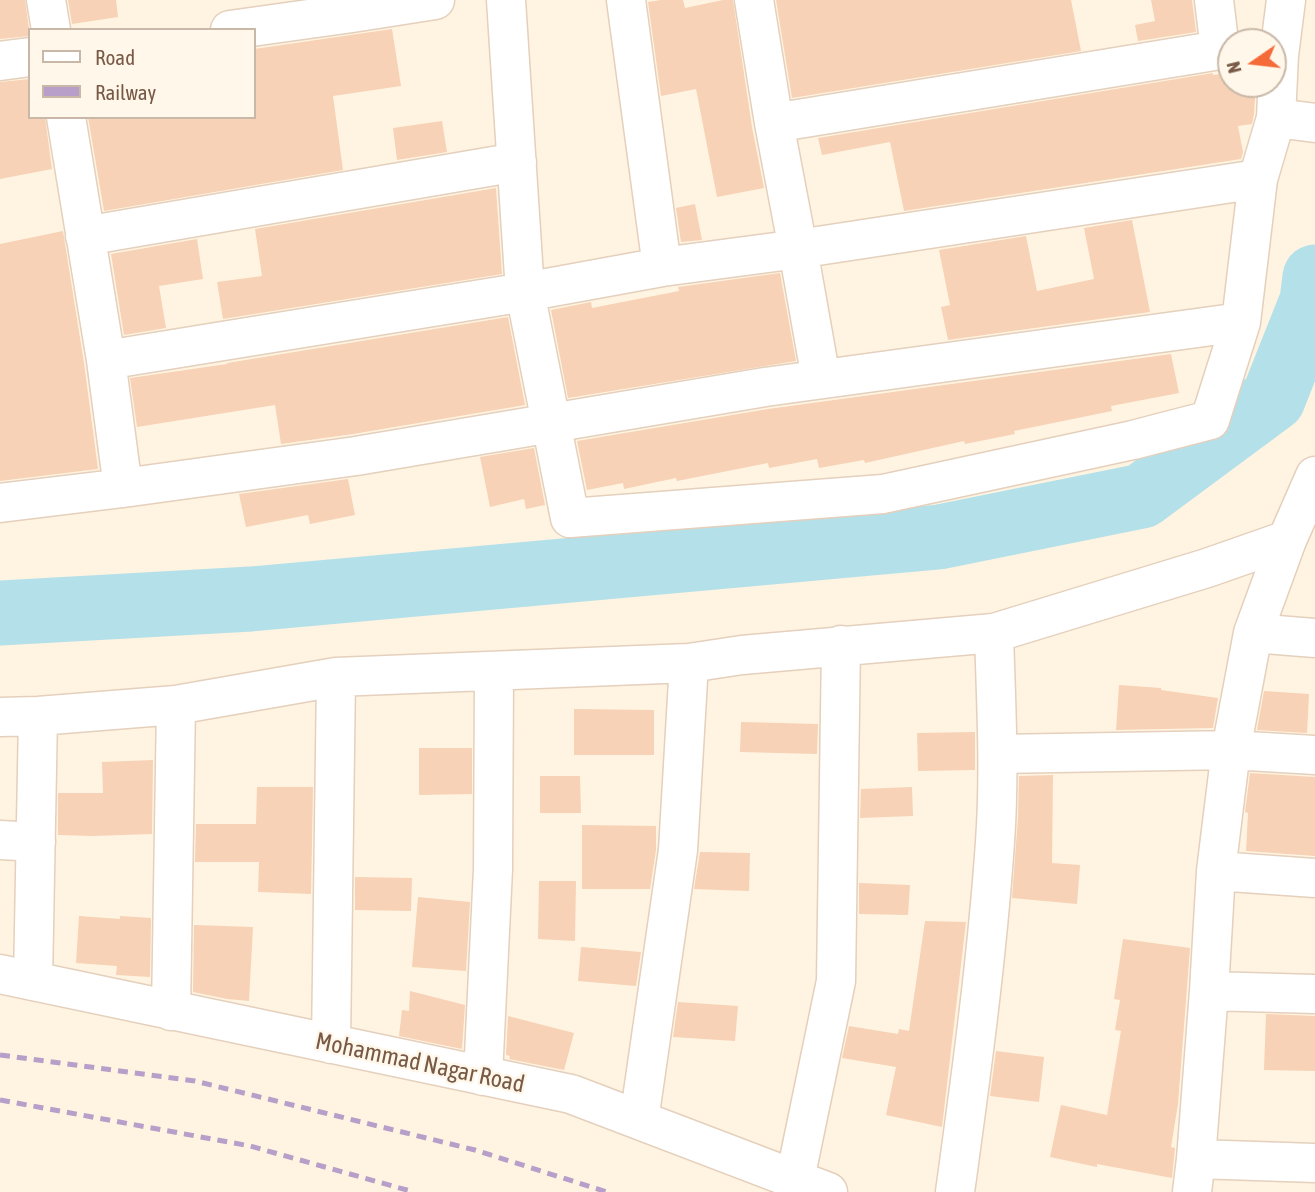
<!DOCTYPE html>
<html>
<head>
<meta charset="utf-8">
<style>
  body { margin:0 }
  #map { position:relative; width:1315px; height:1192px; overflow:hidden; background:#fff4e1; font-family:"Asap Condensed",sans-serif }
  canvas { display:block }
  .legend { position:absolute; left:28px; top:28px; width:228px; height:91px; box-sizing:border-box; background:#fff7ea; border:2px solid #c9b8a8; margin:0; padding:9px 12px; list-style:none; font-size:21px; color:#785945 }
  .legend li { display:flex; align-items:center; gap:14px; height:35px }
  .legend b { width:35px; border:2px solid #c9b8a8 }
  .north { position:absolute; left:1217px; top:28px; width:70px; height:70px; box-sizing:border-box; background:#fff7ea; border:2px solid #c9b8a8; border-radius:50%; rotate:256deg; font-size:19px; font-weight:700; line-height:28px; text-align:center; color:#785945 }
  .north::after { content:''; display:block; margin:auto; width:24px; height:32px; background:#f56a39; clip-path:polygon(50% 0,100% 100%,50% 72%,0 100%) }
</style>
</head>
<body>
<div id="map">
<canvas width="1315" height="1192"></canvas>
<ul class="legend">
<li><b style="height:9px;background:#fff"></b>Road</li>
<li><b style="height:9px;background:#b79fc9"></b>Railway</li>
</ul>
<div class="north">N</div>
</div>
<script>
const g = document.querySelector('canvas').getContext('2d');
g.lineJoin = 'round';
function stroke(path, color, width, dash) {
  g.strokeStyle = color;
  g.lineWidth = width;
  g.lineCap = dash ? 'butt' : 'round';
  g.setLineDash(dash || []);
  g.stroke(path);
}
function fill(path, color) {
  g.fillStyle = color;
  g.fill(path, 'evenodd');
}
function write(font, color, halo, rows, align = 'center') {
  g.font = font + ' "Asap Condensed",sans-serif';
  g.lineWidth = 5;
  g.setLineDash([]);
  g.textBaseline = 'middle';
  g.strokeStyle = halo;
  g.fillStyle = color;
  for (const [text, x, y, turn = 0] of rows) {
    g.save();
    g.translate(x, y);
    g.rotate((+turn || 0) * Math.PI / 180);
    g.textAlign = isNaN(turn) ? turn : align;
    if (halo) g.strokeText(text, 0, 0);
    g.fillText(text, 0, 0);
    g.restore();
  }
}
const river = new Path2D(`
  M0,613L251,599L939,537L1142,496L1273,399L1312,301L1315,277`);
const building = new Path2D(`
  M0,0H25L30,36L0,39Z
  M68,0H116L118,17L72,24Z
  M661,0H683L685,8L723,0H733L752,127L764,188L717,197L696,89L661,96L648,2Z
  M776,0H1071L1081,51L792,98Z
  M1151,0H1192L1196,32L1138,41L1135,25L1155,21Z
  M392,29L401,86L333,96L343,170L104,211L88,117H254V49Z
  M1213,73V75L1228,73L1230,84H1256L1254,114L1252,124L1238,126L1243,152L1241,159L904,211L890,142L822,155L818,138Z
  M30,79V117H45L52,169L0,179V82Z
  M442,121L447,152L397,160L393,128Z
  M496,188L502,274L223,319L217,282L262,276L255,229Z
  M695,204L702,240L681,242L676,208Z
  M1132,220L1150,312L948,340L941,307L950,305L939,250L1026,236L1037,291L1094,279L1084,228Z
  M63,231L84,363L98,469L0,481V244Z
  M197,239L203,279L159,286L166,328L124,335L111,254Z
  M780,273L796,361L568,398L551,310L591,302L592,308L679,291L678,287Z
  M508,317L525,405L353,434L281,444L275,405L137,427L130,378L227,364V363Z
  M1171,354L1179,393L1111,406L1112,411L1014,431L1015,434L965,444L964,441L865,463L864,460L819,468L817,459L769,468L768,463L677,481L676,478L624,489L623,483L587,490L577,441L768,409Z
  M534,448L545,505L526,509L524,499L490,507L480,457Z
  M348,479L355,515L310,524L308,515L246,527L239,494Z
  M1119,685L1161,688V690L1218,698L1213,728L1116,730Z
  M1264,691L1309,694L1307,733L1257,730Z
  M574,709L654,710V755H574Z
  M741,722L818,724L817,754L740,752Z
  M975,732V770L918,771L917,733Z
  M419,748H472V794L419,795Z
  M153,760L152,834L93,836L58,835V793H103L102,762Z
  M1250,773L1315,777V856L1246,851L1248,813L1245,812Z
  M1053,775L1052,863L1080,865L1077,904L1012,898L1018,817L1019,776Z
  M540,776H580L581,813H540Z
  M257,787H313L311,894L258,892L259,862H195L196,824H256Z
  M912,787L913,816L860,818L861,789Z
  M582,825L656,826V850L650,889H582Z
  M700,852L750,853L749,891L694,889Z
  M355,877L412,878L411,911L355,910Z
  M539,881H576L575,941L538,939Z
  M859,883L910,885L908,915L859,914Z
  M418,897L470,902L466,971L412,967Z
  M79,916L120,919V916L151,918L150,977L116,975L117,966L76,963Z
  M925,921L966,922L942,1127L886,1115L896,1067L842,1058L849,1026L898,1034L899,1029L909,1031Z
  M194,925L253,927L249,1001L227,999L193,992Z
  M1123,939L1190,948L1178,1104L1171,1147L1175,1148L1172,1178L1097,1164V1167L1050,1157L1061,1105L1107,1115L1121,1031L1115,1030L1120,1000L1114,999Z
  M581,947L641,952L636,986L578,981Z
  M410,991L465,1005L462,1049L399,1036L402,1010L409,1011Z
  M678,1002L738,1006L735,1041L673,1037Z
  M1266,1014L1315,1016V1071L1264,1070Z
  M508,1016L574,1033L564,1070L509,1059L510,1056L506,1055Z
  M996,1051L1044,1057L1039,1102L990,1096Z`);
const street = new Path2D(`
  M46,0L51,30
  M506,0L525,292L570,518L883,494L1133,440L1210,420L1241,322L1258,179L1276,118L1279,55L1286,0
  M626,0L662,267
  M754,0L774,123L1220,50L1231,51
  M1214,0L1220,50
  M230,30L352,13L435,0
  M0,61L30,57
  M66,117L106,360L123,488L356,456L765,387L1241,322
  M1276,118L1315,123
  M774,123L798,249L821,379
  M85,236L517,162
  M106,360L525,292L662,267L798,249L1258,179
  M0,503L123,488
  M1253,633L1315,638
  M0,717L38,716L176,705L336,677L689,663L742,655L994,633L1207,568L1287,540
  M998,754L1231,750L1315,755
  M0,840L36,842
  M1216,871L1315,878
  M0,974L571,1094L828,1192
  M33,981L38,716
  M1209,991L1315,994
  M171,1011L176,705
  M331,1044L336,677
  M483,1076L493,869L494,672
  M639,1120L678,850L689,663
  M1196,1159L1315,1163
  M795,1179L836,981L841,645
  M955,1192C971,1076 987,959 995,842C1000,772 996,702 994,633
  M1192,1192L1196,1159L1209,991L1216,871L1231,750L1253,633L1287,540L1315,476`);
const rail = new Path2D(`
  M0,1055L195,1081L475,1150L607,1192
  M0,1100L250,1146L414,1192`);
const streetNames = [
  ["Mohammad Nagar Road",420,1063,12]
];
stroke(river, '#b4e0ea', 65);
fill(building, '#f7d2b6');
stroke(street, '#e4d0bc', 41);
stroke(street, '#fff', 38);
stroke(rail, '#b79fc9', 5, [10, 7]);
write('24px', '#785945', '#fff7ea', streetNames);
</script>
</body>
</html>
